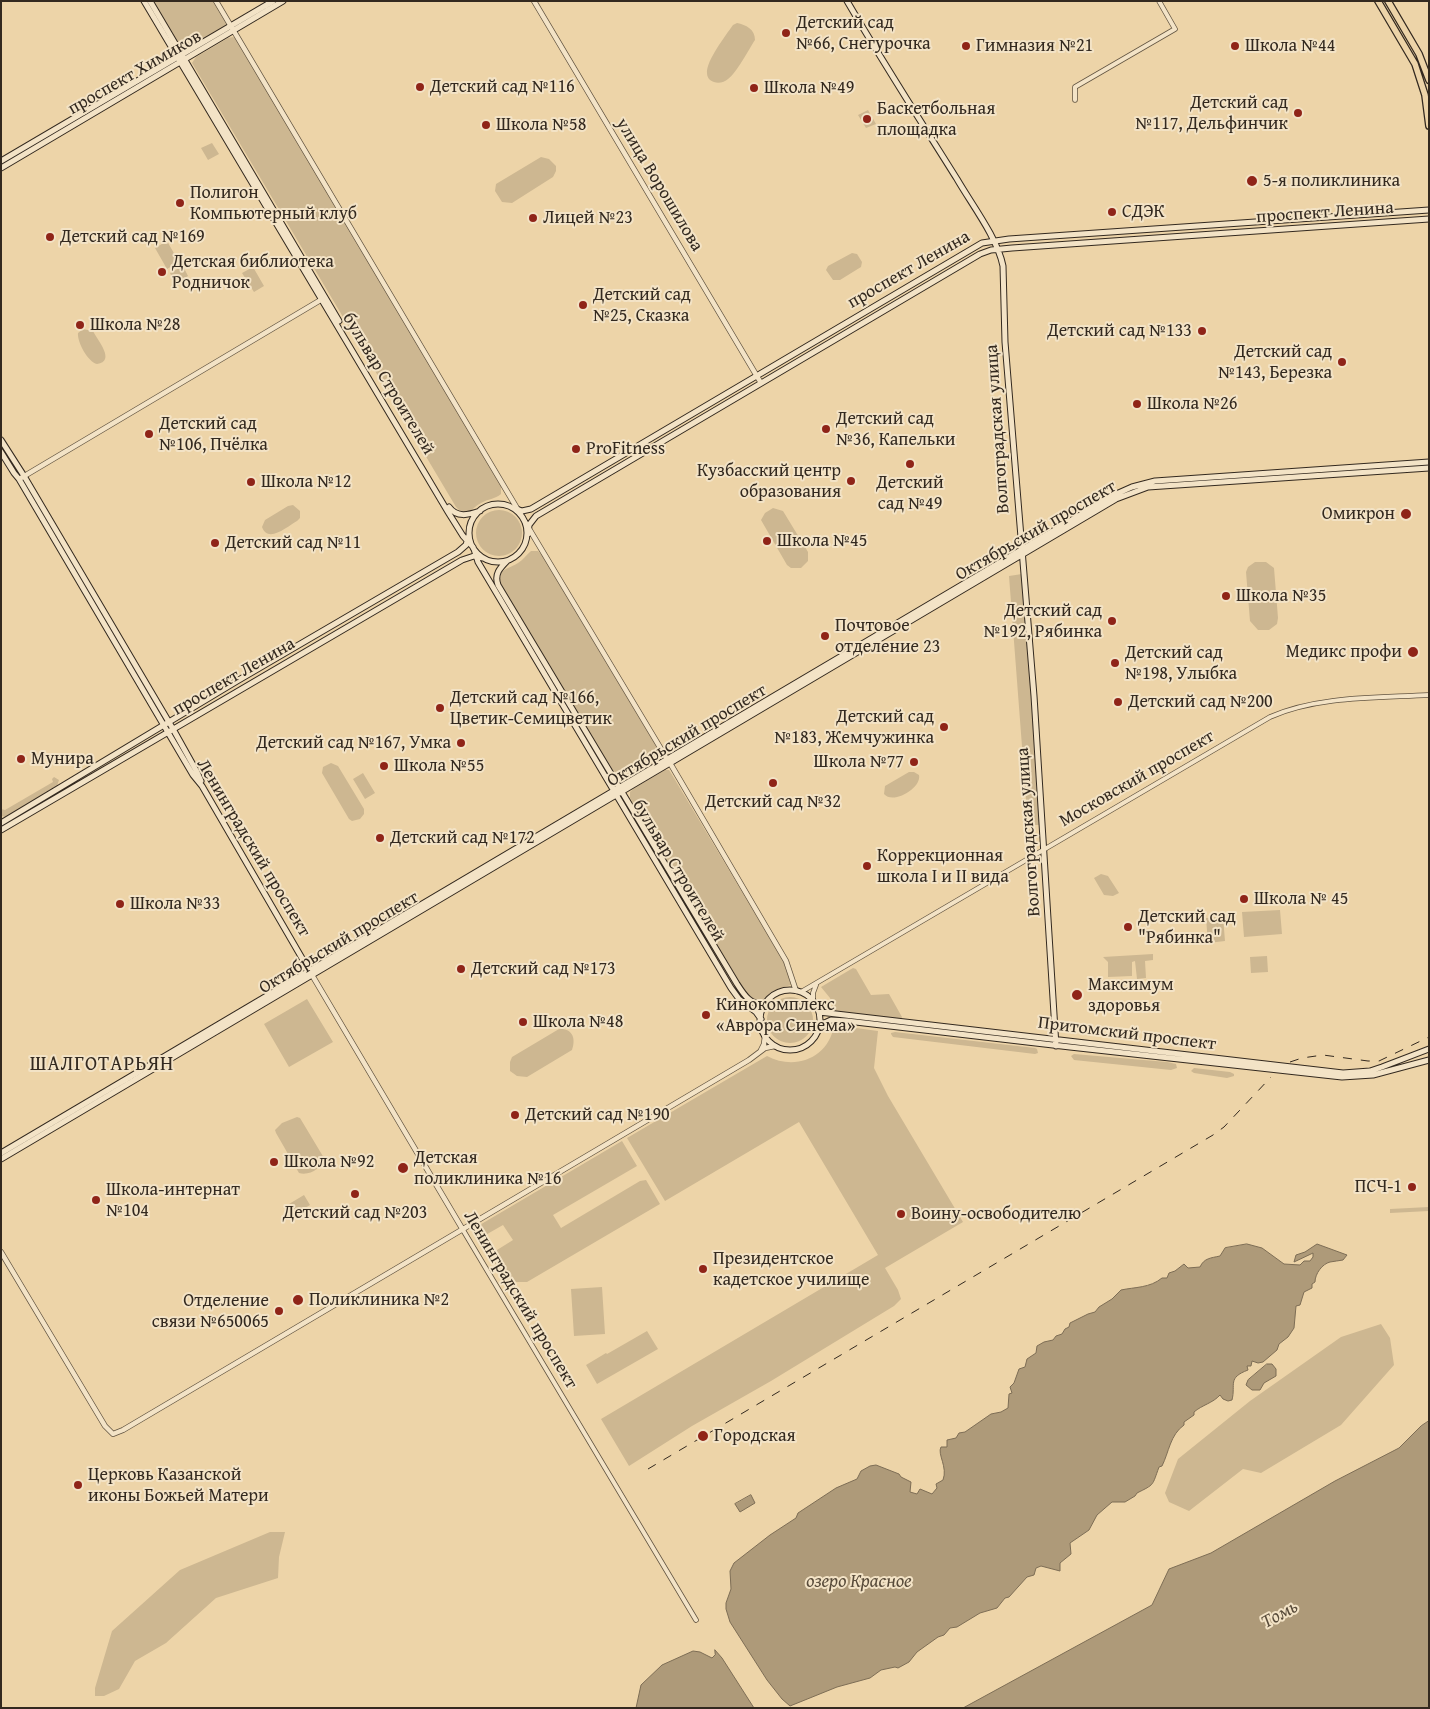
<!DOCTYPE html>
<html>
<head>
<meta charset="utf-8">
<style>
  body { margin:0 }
  #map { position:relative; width:1430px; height:1709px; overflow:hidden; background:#edd4a8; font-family:"Gentium Book Plus",serif }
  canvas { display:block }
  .frame { position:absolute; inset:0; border:2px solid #33291f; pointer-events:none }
</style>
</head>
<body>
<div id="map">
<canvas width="1430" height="1709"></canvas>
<div class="frame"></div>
</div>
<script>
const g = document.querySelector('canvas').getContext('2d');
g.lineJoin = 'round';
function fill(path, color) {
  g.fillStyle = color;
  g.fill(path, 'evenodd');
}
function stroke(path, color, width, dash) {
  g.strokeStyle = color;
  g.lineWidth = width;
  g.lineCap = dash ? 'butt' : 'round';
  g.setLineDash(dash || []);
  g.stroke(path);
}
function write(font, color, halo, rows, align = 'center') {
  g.font = font + ' "Gentium Book Plus",serif';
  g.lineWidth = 4;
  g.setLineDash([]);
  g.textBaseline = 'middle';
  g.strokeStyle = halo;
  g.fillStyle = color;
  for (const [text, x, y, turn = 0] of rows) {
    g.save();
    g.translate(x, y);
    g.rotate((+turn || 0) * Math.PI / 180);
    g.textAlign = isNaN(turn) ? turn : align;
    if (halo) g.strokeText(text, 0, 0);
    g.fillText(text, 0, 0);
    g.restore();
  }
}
const green = new Path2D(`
  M150,1H216L232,26L181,55Z
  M737,23C746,25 755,29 755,40C749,49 736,74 728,79C722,85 707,84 707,73C706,61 726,35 733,25Z
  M233,37L237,39L501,485V494C495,499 488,499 481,503C474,507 471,512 462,513L456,507L192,63L196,57L228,38Z
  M868,110L876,124L866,128L858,115Z
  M212,143L219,154L208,160L201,148Z
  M541,157L549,159L556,166V171L553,177L512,203L502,202L495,191L496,184Z
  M167,241L179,262L167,269L155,248Z
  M852,253L857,254L862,262L861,267L840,280H833L826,270L828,266Z
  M183,266L188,276L175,283L170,273Z
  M253,267L264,286L254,292L242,273Z
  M83,329L93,331C98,341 116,361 97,364C88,362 77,342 78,333Z
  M293,505L300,511V518L297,521C288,526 268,544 262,527L265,520L288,506Z
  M773,508L783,511L808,552V561L801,568H791L787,565L761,520L765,513Z
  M476 533a23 23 0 1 1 46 0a23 23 0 1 1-46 0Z
  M531,551H538L542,555L661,754L659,761L627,780L621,781L617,778L500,583C497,569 509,569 518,563C523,560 526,555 531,551Z
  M1255,562H1266L1274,568L1278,618L1277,624L1269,630H1258L1250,621L1246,572L1248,567Z
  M1022,574L1043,825H1028L1009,576Z
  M331,763L338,766L364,809V814L360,819L352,821L349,819L322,773L323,767Z
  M665,770H669L671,773L785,964L791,985L777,989L762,1001L753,1000L743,988L630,798V792L633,789Z
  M909,772H914L919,775C922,788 893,805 884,794L885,786Z
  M363,773L375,793L365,799L353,779Z
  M54,777L59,780L57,786L6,817L1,816V809L5,810L53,782L52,779Z
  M1101,874L1108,876L1119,893L1113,896L1104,895L1094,878Z
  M1280,910L1282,934L1244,937L1242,912Z
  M1223,917L1225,941L1208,943L1206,918Z
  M1153,954V960L1145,961L1146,978L1137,979L1135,961L1132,962V976L1108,977V962L1103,957Z
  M1267,956L1268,972L1251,973L1250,957Z
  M853,968L856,969L871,995L889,994L902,1017L901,1020L835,1013L830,998L821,987Z
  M767 1020a23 23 0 1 1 46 0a23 23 0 1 1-46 0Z
  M307,999L333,1042L289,1067L264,1024Z
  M834,1025L878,1031L874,1068L888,1096L963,1222L885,1268L898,1290L901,1299L894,1306L771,1381L692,1426L629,1466L601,1419L878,1255L799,1122L665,1201L627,1138L767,1056C795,1071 829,1058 834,1025Z
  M559,1029C573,1028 576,1039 572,1050L527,1077L517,1076L510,1071V1062L512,1057Z
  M895,1032L1035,1048L1037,1049L1038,1053L1035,1054L893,1037L891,1034V1033Z
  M1074,1054L1167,1062L1176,1064L1177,1068L1171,1070L1074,1060L1071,1056Z
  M1194,1068L1230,1072L1234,1074V1076L1227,1078L1194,1073L1191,1071Z
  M297,1117L300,1118L324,1158C322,1168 310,1176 299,1173L276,1133L275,1130L282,1123Z
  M622,1141L637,1166L553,1215L561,1228L640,1181L646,1180L660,1204L527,1282H508L489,1255L513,1240L503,1225L482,1237L480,1236L478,1226Z
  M304,1195L310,1205L290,1217L284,1207Z
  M1429,1207V1211L1390,1213V1209Z
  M602,1287L605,1334L574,1336L571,1289Z
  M1381,1324L1390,1338L1394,1365L1341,1425L1261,1473L1243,1469L1189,1511L1169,1502L1165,1493L1178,1459L1250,1401L1341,1337Z
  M647,1331L658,1349L597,1384L586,1365L606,1353L607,1354Z
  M270,1532H285L279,1557L278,1578L216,1598L166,1643L135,1661L119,1689L104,1696H95V1688L112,1631L180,1570Z`);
const water = new Path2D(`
  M1247,1244L1262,1248L1284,1264L1300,1265L1304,1261H1310L1313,1257V1253L1294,1262L1296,1255L1305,1252L1317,1244L1347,1255L1343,1260C1339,1261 1334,1261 1330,1262C1322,1264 1315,1274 1315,1282L1312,1284V1288L1304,1292L1300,1305L1296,1306L1294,1328L1288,1337L1279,1344L1277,1350L1263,1362L1258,1363L1252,1361L1251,1366H1247L1248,1370C1227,1378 1236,1384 1232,1400L1228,1401L1223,1399L1220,1395C1213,1403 1202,1405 1194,1412V1415L1184,1422V1425C1170,1435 1169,1452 1162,1466L1159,1467C1152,1486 1155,1484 1137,1493L1135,1496L1125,1502H1112L1097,1515L1089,1530L1070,1543L1071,1554L1060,1563V1571L1041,1566L1036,1568L1034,1575L1027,1577L1009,1597L1005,1598L997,1608L980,1613L957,1627L950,1628L944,1635L938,1637L917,1652L909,1662L898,1668L895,1667L881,1670L870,1678L837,1687L790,1706L782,1699L767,1680L730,1622L726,1609V1603L731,1589L730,1571L734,1563L770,1535L796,1518L798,1513L836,1488L857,1479L861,1471L870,1466L876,1465L899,1474L901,1477L911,1482L910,1492L917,1494L920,1489L932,1494L937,1488L936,1484L943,1480C948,1467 937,1454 941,1447H947V1440L956,1438L959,1433L965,1432L991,1414L1001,1412L1008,1408L1009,1394L1012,1393L1010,1387L1014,1383L1019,1369L1025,1367L1027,1359L1036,1353L1037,1346L1044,1342L1053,1340L1056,1336L1062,1334L1065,1329L1069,1327L1070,1323L1088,1314L1095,1312L1099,1307L1112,1299L1121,1290C1135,1287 1150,1288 1162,1278H1167L1169,1273L1175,1271L1184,1264L1188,1268L1200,1267C1204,1258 1211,1258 1220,1256L1225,1248Z
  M1267,1364H1272L1276,1369V1376L1264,1383L1260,1390H1252L1246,1385L1248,1380Z
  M1429,1421V1708H963L1152,1605L1169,1569L1211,1553L1335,1481L1399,1448L1421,1426Z
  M751,1495L755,1503L740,1512L735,1504Z
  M715,1650L722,1658L754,1708H636L641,1685L662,1665L693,1651L700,1652L712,1658L715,1655Z`);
const minor = new Path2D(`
  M1075,100V87L1175,29L1159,1
  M801,992L1270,717C1317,696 1377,698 1429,695
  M813,1000V993L816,985
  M463,1230L696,1620`);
const tertiary = new Path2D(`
  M216,1L521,515
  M534,1L761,383
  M21,478L324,298
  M525,522L667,759
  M670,763L786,961L796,991
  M312,975L463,1230
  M761,1050L764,1044L765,1035
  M1,1252L105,1426L113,1434L123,1430C332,1307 541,1184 749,1060L765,1048L775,1046`);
const secondary = new Path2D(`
  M144,1L448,512L463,536L473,547
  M150,1L339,321
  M847,1C882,61 920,120 957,179C972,205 997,237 1003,266L1005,342L1034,696L1056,1046
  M1,161L273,1
  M1,168L283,1
  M1,440L24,476L173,729L197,772L201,781
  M1,452L14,473L19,479L193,775L202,786L310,972
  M469 533a29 29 0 1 1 58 0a29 29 0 1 1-58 0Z
  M449,507C457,518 468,515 480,511
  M514,508L522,511L531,509L982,243L1009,239L1429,210
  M528,534L529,525L536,516L980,254L991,250L1012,248L1429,219
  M474,549L478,562L731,988L739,999L756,1012L761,1019
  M507,561C500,568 494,574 498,585L737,984C744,995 751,1006 765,1004
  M1,823L237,681L458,552L466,545L469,535
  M1,830L462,560L474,556L483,558
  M760 1020a30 30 0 1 1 60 0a30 30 0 1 1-60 0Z
  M819,1012L1343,1073L1370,1071L1382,1067L1429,1049
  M820,1025L831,1020L847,1021L1070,1047L1342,1077L1373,1075L1429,1060
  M1,1153L1114,495L1132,487L1155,481L1429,462
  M1,1159L1116,499L1148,487L1429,468`);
const primary = new Path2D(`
  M1378,1L1415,64L1425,95L1429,126
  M1388,1L1419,54L1429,80`);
const rail = new Path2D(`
  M1290,1062L1302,1058L1323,1055L1368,1061H1379L1429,1037
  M648,1469L1213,1135L1224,1127L1271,1077`);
const markers = [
  [786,33,5,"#8f2418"],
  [966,46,5,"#8f2418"],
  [1235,46,5,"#8f2418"],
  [420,87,5,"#8f2418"],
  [754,88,5,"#8f2418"],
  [1298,113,5,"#8f2418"],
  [867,119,5,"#8f2418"],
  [486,125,5,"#8f2418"],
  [1252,181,6,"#8f2418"],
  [180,203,5,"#8f2418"],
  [1112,212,5,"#8f2418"],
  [533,218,5,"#8f2418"],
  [50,237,5,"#8f2418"],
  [162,272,5,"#8f2418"],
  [583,305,5,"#8f2418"],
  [80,325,5,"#8f2418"],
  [1202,331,5,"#8f2418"],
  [1342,362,5,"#8f2418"],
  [1137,404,5,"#8f2418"],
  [826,429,5,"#8f2418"],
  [149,434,5,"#8f2418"],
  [576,449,5,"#8f2418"],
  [910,464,5,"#8f2418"],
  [851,481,5,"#8f2418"],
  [251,482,5,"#8f2418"],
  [1406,514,6,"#8f2418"],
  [767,541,5,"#8f2418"],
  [215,543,5,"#8f2418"],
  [1226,596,5,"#8f2418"],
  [1112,621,5,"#8f2418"],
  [825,636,5,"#8f2418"],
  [1413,652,6,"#8f2418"],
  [1115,663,5,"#8f2418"],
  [1118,702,5,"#8f2418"],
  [440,708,5,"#8f2418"],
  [944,727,5,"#8f2418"],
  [461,743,5,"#8f2418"],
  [21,759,5,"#8f2418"],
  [914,762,5,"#8f2418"],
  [384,766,5,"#8f2418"],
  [773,783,5,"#8f2418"],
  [380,838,5,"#8f2418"],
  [867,866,5,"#8f2418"],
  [1244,899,5,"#8f2418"],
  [120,904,5,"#8f2418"],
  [1128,927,5,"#8f2418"],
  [461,969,5,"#8f2418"],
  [1077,995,6,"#8f2418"],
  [706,1015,5,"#8f2418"],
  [523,1022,5,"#8f2418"],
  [515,1115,5,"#8f2418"],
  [274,1162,5,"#8f2418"],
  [403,1168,6,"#8f2418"],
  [1412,1187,5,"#8f2418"],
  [355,1194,5,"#8f2418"],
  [96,1200,5,"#8f2418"],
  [901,1214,5,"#8f2418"],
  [703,1269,5,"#8f2418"],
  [298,1300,6,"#8f2418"],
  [279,1311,5,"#8f2418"],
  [703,1436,6,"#8f2418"],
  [78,1485,5,"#8f2418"]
];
const poiNames = [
  ["Детский сад",796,23],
  ["№66, Снегурочка",796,44],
  ["Гимназия №21",976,46],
  ["Школа №44",1245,46],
  ["Детский сад №116",430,87],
  ["Школа №49",764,88],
  ["Детский сад",1288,103,"right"],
  ["№117, Дельфинчик",1288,124,"right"],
  ["Баскетбольная",877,109],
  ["площадка",877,130],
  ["Школа №58",496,125],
  ["5-я поликлиника",1263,181],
  ["Полигон",190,193],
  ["Компьютерный клуб",190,214],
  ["СДЭК",1122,212],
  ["Лицей №23",543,218],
  ["Детский сад №169",60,237],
  ["Детская библиотека",172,262],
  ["Родничок",172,283],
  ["Детский сад",593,295],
  ["№25, Сказка",593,316],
  ["Школа №28",90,325],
  ["Детский сад №133",1192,331,"right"],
  ["Детский сад",1332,352,"right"],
  ["№143, Березка",1332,373,"right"],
  ["Школа №26",1147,404],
  ["Детский сад",836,419],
  ["№36, Капельки",836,440],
  ["Детский сад",159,424],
  ["№106, Пчёлка",159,445],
  ["ProFitness",586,449],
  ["Кузбасский центр",841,471,"right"],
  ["образования",841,492,"right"],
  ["Школа №12",261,482],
  ["Детский",910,483,"center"],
  ["сад №49",910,504,"center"],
  ["Омикрон",1395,514,"right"],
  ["Школа №45",777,541],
  ["Детский сад №11",225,543],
  ["Школа №35",1236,596],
  ["Детский сад",1102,611,"right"],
  ["№192, Рябинка",1102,632,"right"],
  ["Почтовое",835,626],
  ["отделение 23",835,647],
  ["Медикс профи",1402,652,"right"],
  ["Детский сад",1125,653],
  ["№198, Улыбка",1125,674],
  ["Детский сад №166,",450,698],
  ["Цветик-Семицветик",450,719],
  ["Детский сад №200",1128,702],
  ["Детский сад",934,717,"right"],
  ["№183, Жемчужинка",934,738,"right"],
  ["Детский сад №167, Умка",451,743,"right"],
  ["Мунира",31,759],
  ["Школа №77",904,762,"right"],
  ["Школа №55",394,766],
  ["Детский сад №32",773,802,"center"],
  ["Детский сад №172",390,838],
  ["Коррекционная",877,856],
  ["школа I и II вида",877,877],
  ["Школа № 45",1254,899],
  ["Школа №33",130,904],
  ["Детский сад",1138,917],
  ["\"Рябинка\"",1138,938],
  ["Детский сад №173",471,969],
  ["Максимум",1088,985],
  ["здоровья",1088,1006],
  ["Кинокомплекс",716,1005],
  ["«Аврора Синема»",716,1026],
  ["Школа №48",533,1022],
  ["Детский сад №190",525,1115],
  ["Детская",414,1158],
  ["поликлиника №16",414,1179],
  ["Школа №92",284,1162],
  ["ПСЧ-1",1402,1187,"right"],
  ["Школа-интернат",106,1190],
  ["№104",106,1211],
  ["Детский сад №203",355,1213,"center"],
  ["Воину-освободителю",911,1214],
  ["Президентское",713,1259],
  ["кадетское училище",713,1280],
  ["Поликлиника №2",309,1300],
  ["Отделение",269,1301,"right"],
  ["связи №650065",269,1322,"right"],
  ["Городская",714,1436],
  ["Церковь Казанской",88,1475],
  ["иконы Божьей Матери",88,1496]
];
const streetNames = [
  ["проспект Химиков",135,73,-30],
  ["улица Ворошилова",659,185,59],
  ["проспект Ленина",1325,213,-4],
  ["проспект Ленина",909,270,-30],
  ["бульвар Строителей",388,384,59],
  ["Волгоградская улица",998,429,-94],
  ["Октябрьский проспект",1036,531,-30],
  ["проспект Ленина",234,677,-30],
  ["Октябрьский проспект",687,736,-31],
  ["Московский проспект",1137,779,-30],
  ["Волгоградская улица",1029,832,-94],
  ["Ленинградский проспект",253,848,59],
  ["бульвар Строителей",678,871,59],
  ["Октябрьский проспект",339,943,-31],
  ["Притомский проспект",1127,1034,7],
  ["Ленинградский проспект",520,1300,59]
];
const waterNames = [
  ["озеро Красное",859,1582],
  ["Томь",1280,1615,-29]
];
const quarterNames = [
  ["ШАЛГОТАРЬЯН",102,1065]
];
fill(green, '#cdb791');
fill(water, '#ae9a79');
stroke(water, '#7d6d55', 1);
stroke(minor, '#625441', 5.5);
stroke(tertiary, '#625441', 6);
stroke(secondary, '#33291f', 7);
stroke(primary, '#33291f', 8);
stroke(minor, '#f3e3c6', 4);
stroke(tertiary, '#f3e3c6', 4.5);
stroke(secondary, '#f3e3c6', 5);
stroke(primary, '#edd4a8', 5.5);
stroke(rail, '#33291f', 1, [9, 9]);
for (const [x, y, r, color] of markers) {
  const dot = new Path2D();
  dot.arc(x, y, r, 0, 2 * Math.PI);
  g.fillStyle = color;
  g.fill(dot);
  stroke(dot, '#f3e3c6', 2);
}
write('18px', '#33291f', '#f3e3c6', poiNames, 'left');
write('18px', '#33291f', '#f3e3c6', streetNames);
write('italic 19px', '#584b3a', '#f3e3c6', waterNames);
g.letterSpacing = '1px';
write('20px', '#33291f', '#f3e3c6', quarterNames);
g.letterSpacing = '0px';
</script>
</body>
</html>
